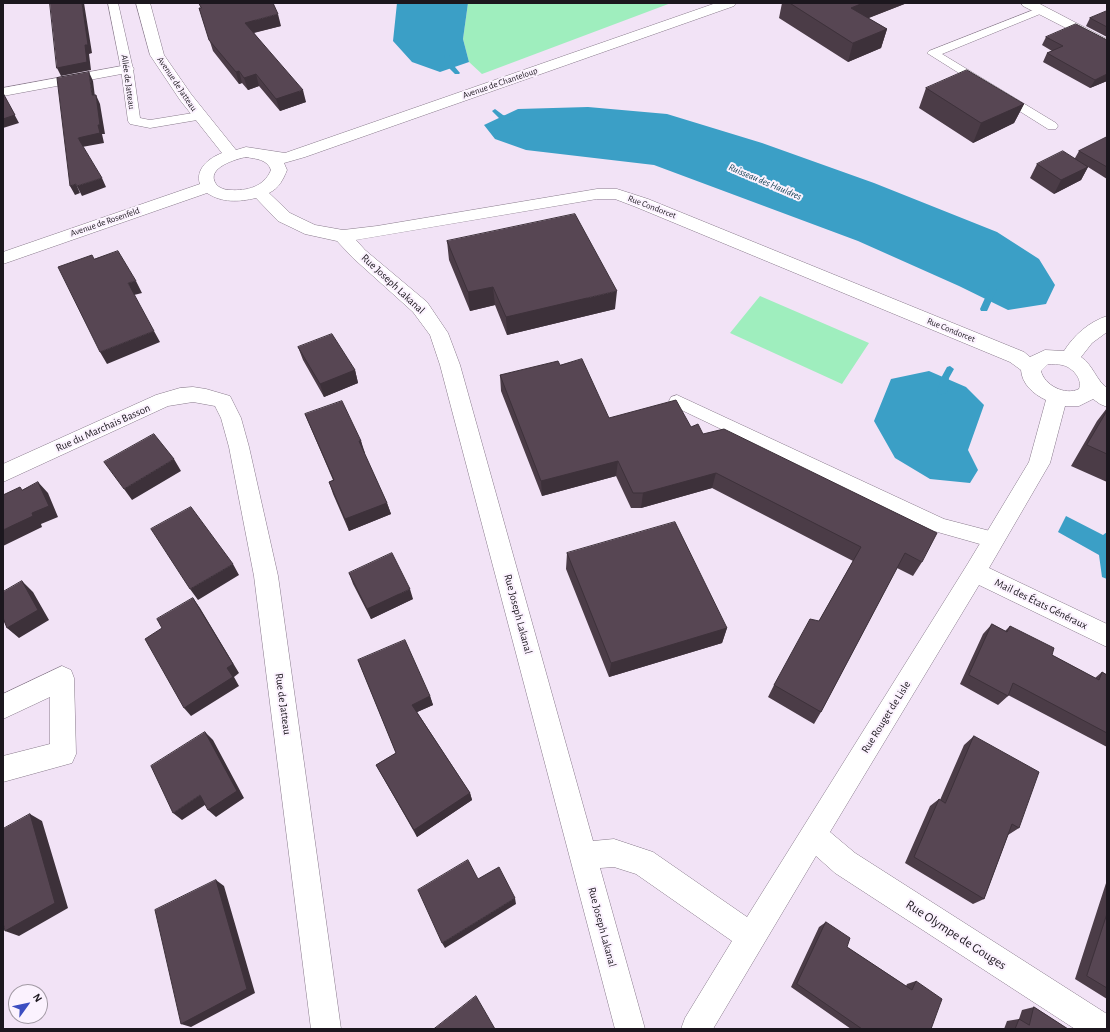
<!DOCTYPE html>
<html>
<head>
<meta charset="utf-8">
<style>
  body { margin:0 }
  #map { position:relative; width:1110px; height:1032px; overflow:hidden; background:#f2e3f6; font-family:"Alegreya Sans",sans-serif }
  canvas { display:block }
  .frame { position:absolute; inset:0; border:4px solid #1c171e; pointer-events:none }
  .north { position:absolute; left:8px; top:984px; width:40px; height:40px; box-sizing:border-box; background:#fbf2fe; border:1px solid #a29aa4; border-radius:50%; rotate:57deg; font-size:11px; font-weight:700; line-height:16px; text-align:center; color:#1c171e }
  .north::after { content:''; display:block; margin:auto; width:14px; height:18px; background:#3c4ec1; clip-path:polygon(50% 0,100% 100%,50% 72%,0 100%) }
</style>
</head>
<body>
<div id="map">
<canvas width="1110" height="1032"></canvas>
<div class="frame"></div>
<div class="north">N</div>
</div>
<script>
const g = document.querySelector('canvas').getContext('2d');
g.lineJoin = 'round';
function fill(path, color) {
  g.fillStyle = color;
  g.fill(path, 'evenodd');
}
function stroke(path, color, width, dash) {
  g.strokeStyle = color;
  g.lineWidth = width;
  g.lineCap = dash ? 'butt' : 'round';
  g.setLineDash(dash || []);
  g.stroke(path);
}
function write(font, color, halo, rows, align = 'center') {
  g.font = font + ' "Alegreya Sans",sans-serif';
  g.lineWidth = 4;
  g.setLineDash([]);
  g.textBaseline = 'middle';
  g.strokeStyle = halo;
  g.fillStyle = color;
  for (const [text, x, y, turn = 0] of rows) {
    g.save();
    g.translate(x, y);
    g.rotate((+turn || 0) * Math.PI / 180);
    g.textAlign = isNaN(turn) ? turn : align;
    if (halo) g.strokeText(text, 0, 0);
    g.fillText(text, 0, 0);
    g.restore();
  }
}
const green = new Path2D(`
  M468,3H671L482,74L469,62L463,39Z
  M760,296L869,343L842,384L730,333Z`);
const water = new Path2D(`
  M397,3H468L463,39L469,62L440,72L412,62L393,41Z
  M588,107L667,114L762,143L874,183L997,232L1039,259L1055,285L1046,304L1008,310L959,286L858,241L654,165L526,150L495,139L484,125L518,109Z
  M929,371L966,387L984,405L968,450L978,470L970,483L930,479L895,458L874,421L891,379Z
  M1066,516L1103,535L1107,532V579L1102,577L1099,555L1058,532Z`);
const stream = new Path2D(`
  M445,55H449L455,67L460,73L459,74H455L449,68L444,56Z
  M495,109L503,115L517,119L514,121L499,118L492,111Z
  M993,286L997,289L988,309L987,311H981L980,309L989,289Z
  M950,366L954,369L949,378L947,392L942,395L939,394L937,392L941,378L947,367Z`);
const lane = new Path2D(`
  M108,3H118L133,69L140,118L150,120L199,112L203,113L205,116L203,119L150,128L130,124L128,121L121,69Z
  M1041,7L1047,10L1045,12L942,54L1056,123L1058,126L1056,129H1048L927,53L929,51Z
  M677,395L944,519L994,532L1000,535L1003,540L1000,545L994,548L934,531L671,405L669,401L671,397Z`);
const street = new Path2D(`
  M136,3H150L164,55L191,94L236,150L246,147L285,153L716,3H736L734,6L305,157L284,163L287,170C283,180 279,188 269,193L290,213L315,225L343,230L377,226L597,189H617L648,199L1024,352L1030,357L1045,350L1064,351C1074,335 1089,322 1107,316V332L1092,343L1081,357C1093,365 1096,380 1107,388V407L1100,404L1093,399L1079,406H1065L1050,463L989,568L1107,624V647L979,585L830,832L855,853L1107,1014V1029H1075L835,873L816,856L713,1029H681L685,1018L732,941L636,874L614,867L600,868L645,1029H615L440,365L430,335L413,312L353,258L337,241L305,234L278,221L256,198C239,202 222,203 207,193L3,264V252L200,184C195,169 209,158 222,153L180,100L150,55ZM246,157C256,159 267,159 271,170C264,187 247,191 230,190C225,190 219,188 216,184C205,168 236,159 246,157ZM597,199H615L636,207L1010,362L1021,370C1022,384 1033,394 1046,400L1029,462L967,565L747,917L653,852L614,839L593,841L460,365L448,333L427,302L365,250L356,240ZM1048,364C1053,364 1058,364 1062,365C1072,367 1083,379 1079,389C1065,396 1044,385 1041,371Z
  M1021,3H1038L1107,39V49L1023,6Z
  M127,65L132,66L134,69L132,72L3,96V88Z
  M193,387L206,389L230,396L241,418L249,447L278,576L341,1029H311L254,576L229,447L221,418L215,406L193,402L168,406L3,482V464L156,395L180,388Z
  M62,666L71,670L74,678L76,754L72,763L3,782V756L50,744V697L3,719V694Z`);
const wall = new Path2D(`
  M782,3H907L868,18L887,29L881,48L848,62L779,18Z
  M199,8L281,26L254,33L306,102L280,111L259,86L248,90L242,83L239,84L213,51Z
  M1107,11V37L1086,26L1090,18Z
  M1046,37L1107,40V81L1090,88L1043,62L1047,53L1052,51L1042,45Z
  M926,88L1024,104L1014,123L973,143L919,108Z
  M1107,137V179L1088,167L1081,180L1054,194L1030,178L1037,164L1075,158L1079,151Z
  M447,241L615,309L507,335L495,305L470,311L449,260Z
  M298,347L355,370L358,383L324,397L303,360Z
  M560,365L609,418L691,427L922,562L913,576L897,568L821,712L814,724L768,697L774,685L819,621L853,561L712,488L641,508H631L616,476L542,496L501,391L500,375Z
  M1107,408V482L1071,466L1097,421Z
  M305,414L361,441L364,453L387,503L391,514L349,531L333,494L329,482L333,480L310,426Z
  M567,553L727,628L722,643L609,677L566,569Z
  M349,573L413,599L371,619L353,584Z
  M992,624L1005,631L1010,626L1052,655L1095,678L1102,672L1107,675V747L1008,695V696L998,705L960,684L983,634Z
  M358,660L430,696L433,705L417,712L470,793L472,800L417,837L376,765L396,753Z
  M974,736L1019,828L1008,835L984,899L973,904L905,863L930,806L939,799L940,800L964,745Z
  M1107,880V999L1075,979Z
  M826,922L847,947L906,986L907,984L916,981L931,1029H851L791,987L819,927Z
  M1034,1007L1068,1029H1004L1007,1021L1019,1019L1022,1010Z`);
const shadedWall = new Path2D(`
  M82,3H84L92,53L89,54L91,70L61,76L57,68L85,45Z
  M863,3H907L846,27L851,8Z
  M278,14L281,26L248,34L245,23Z
  M887,29L881,48L848,62L853,43Z
  M239,71L242,83L239,84L236,72Z
  M89,72L93,81L96,105L92,95Z
  M256,74L259,86L248,90L244,78Z
  M1107,74V81L1090,88L1095,80Z
  M303,90L306,102L280,111L276,99Z
  M96,95L100,104L105,134H102L104,143L82,147L78,138L98,125Z
  M5,97L19,123L3,128V119Z
  M1024,104L1014,123L973,143L981,123Z
  M1088,167L1081,180L1054,194L1061,180Z
  M102,178L106,187L82,196L77,186Z
  M76,184L80,193L75,195L70,186Z
  M136,281L142,293L134,295L128,283Z
  M493,287L495,305L470,311L468,292Z
  M617,291L615,309L507,335L506,317Z
  M154,331L160,342L107,364L100,352Z
  M355,370L358,383L324,397L320,384Z
  M359,441H361L365,453L363,454Z
  M174,459L181,471L132,500L124,489Z
  M618,461L616,476L542,496L541,481Z
  M716,473L712,488L641,508L643,493Z
  M38,482L48,493L58,517L41,524L42,527L3,546V530L32,513Z
  M387,503L391,514L349,531L345,519Z
  M233,564L239,575L198,600L190,589Z
  M22,581L33,592L49,620L19,638L7,628Z
  M410,589L413,599L371,619L367,609Z
  M193,598L200,608L239,673L234,677L239,686L191,716L184,708L227,668Z
  M727,628L722,643L609,677L611,663Z
  M430,696L433,705L415,713L412,705Z
  M205,732L213,740L244,798L216,817L208,810Z
  M470,793L472,800L417,837L414,830Z
  M200,795L208,803L182,820L173,813Z
  M30,814L42,821L68,908L19,936L5,931Z
  M216,880L224,886L255,993L191,1027L181,1024Z
  M515,898L516,904L445,948L442,943Z`);
const building = new Path2D(`
  M50,3H82L88,45H85L87,62L57,68Z
  M199,3H273L278,14L245,23L303,90L276,99L256,74L244,78L239,71L236,72L209,40L199,8H201Z
  M790,3H863L851,8L887,29L853,43Z
  M1107,11V27L1090,18Z
  M1076,24L1107,40V74L1095,80L1047,53L1063,46L1046,37Z
  M967,70L1024,104L981,123L926,88Z
  M89,72L92,95H96L100,125H98L100,133L78,138L102,178L77,186L76,184L70,186L57,78Z
  M3,93L15,115L3,119Z
  M1107,137V167L1079,151Z
  M1063,151L1088,167L1061,180L1037,164Z
  M575,214L617,291L506,317L493,287L468,292L447,241Z
  M118,251L136,281L128,283L154,331L100,352L58,267L92,255L94,259Z
  M332,334L355,370L320,384L298,347Z
  M582,359L609,418L676,400L691,427L698,424L703,434L724,429L937,533L922,562L905,553L821,712L774,685L810,619L819,621L861,547L716,473L643,493H633L618,461L541,481L500,375L558,361L560,365Z
  M342,401L361,441H359L387,503L345,519L329,482L334,480L305,414Z
  M1107,411V454L1087,445Z
  M154,434L174,459L124,489L104,462Z
  M38,482L49,506L32,513L33,516L3,530V495L20,487L22,490Z
  M191,507L233,564L190,589L151,529Z
  M675,522L727,628L611,663L567,553Z
  M392,553L410,589L367,609L349,573Z
  M22,581L38,610L7,628L3,618V592Z
  M193,598L233,664L227,668L233,677L184,708L145,639L162,628L157,619Z
  M992,624L1007,632L1010,626L1054,648L1052,655L1099,680L1102,672L1107,675V733L1013,683L1008,696L969,675Z
  M405,640L430,696L412,705L470,793L414,830L376,765L396,753L358,660Z
  M205,732L237,791L208,810L200,795L173,813L151,766Z
  M974,736L1039,772L1019,828L1012,824L984,899L914,857L939,799L945,803Z
  M30,814L55,903L5,931L3,923V829Z
  M468,860L478,879L499,867L515,898L442,943L418,890Z
  M216,880L247,989L181,1024L155,910Z
  M1107,914V988L1087,976Z
  M826,922L850,938L847,947L912,990L916,981L942,999L931,1029H862L797,984Z
  M476,996L495,1029H434Z
  M1034,1007L1068,1029H1015L1019,1019L1029,1025Z`);
const farStreetnames = [
  ["Allée de Jatteau",128,82,82],
  ["Avenue de Chanteloup",500,83,-19],
  ["Avenue de Jatteau",177,84,56],
  ["Rue Condorcet",652,207,21],
  ["Avenue de Rosenfeld",105,222,-19],
  ["Rue Condorcet",951,330,22]
];
const farWaternames = [
  ["Ruisseau des Hauldres",765,182,23]
];
const streetNames = [
  ["Rue Joseph Lakanal",393,284,43],
  ["Rue du Marchais Basson",103,428,-24],
  ["Mail des États Généraux",1041,604,26],
  ["Rue Joseph Lakanal",518,614,75],
  ["Rue de Jatteau",283,704,82],
  ["Rue Rouget de Lisle",886,717,-58],
  ["Rue Joseph Lakanal",602,927,75]
];
const nearStreetnames = [
  ["Rue Olympe de Gouges",956,935,33]
];
fill(green, '#9feebe');
fill(water, '#3b9fc6');
fill(stream, '#3b9fc6');
stroke(lane, '#887a8b', 1);
stroke(street, '#887a8b', 1);
fill(lane, '#fff');
fill(street, '#fff');
fill(wall, '#4b3c47');
fill(shadedWall, '#3d313a');
fill(building, '#574653');
stroke(building, '#3d313a', 1);
write('9px', '#1c171e', '#fbf2fe', farStreetnames);
write('italic 10px', '#1e4859', '#fbf2fe', farWaternames);
write('11px', '#1c171e', '#fbf2fe', streetNames);
write('13px', '#1c171e', '#fbf2fe', nearStreetnames);
</script>
</body>
</html>
